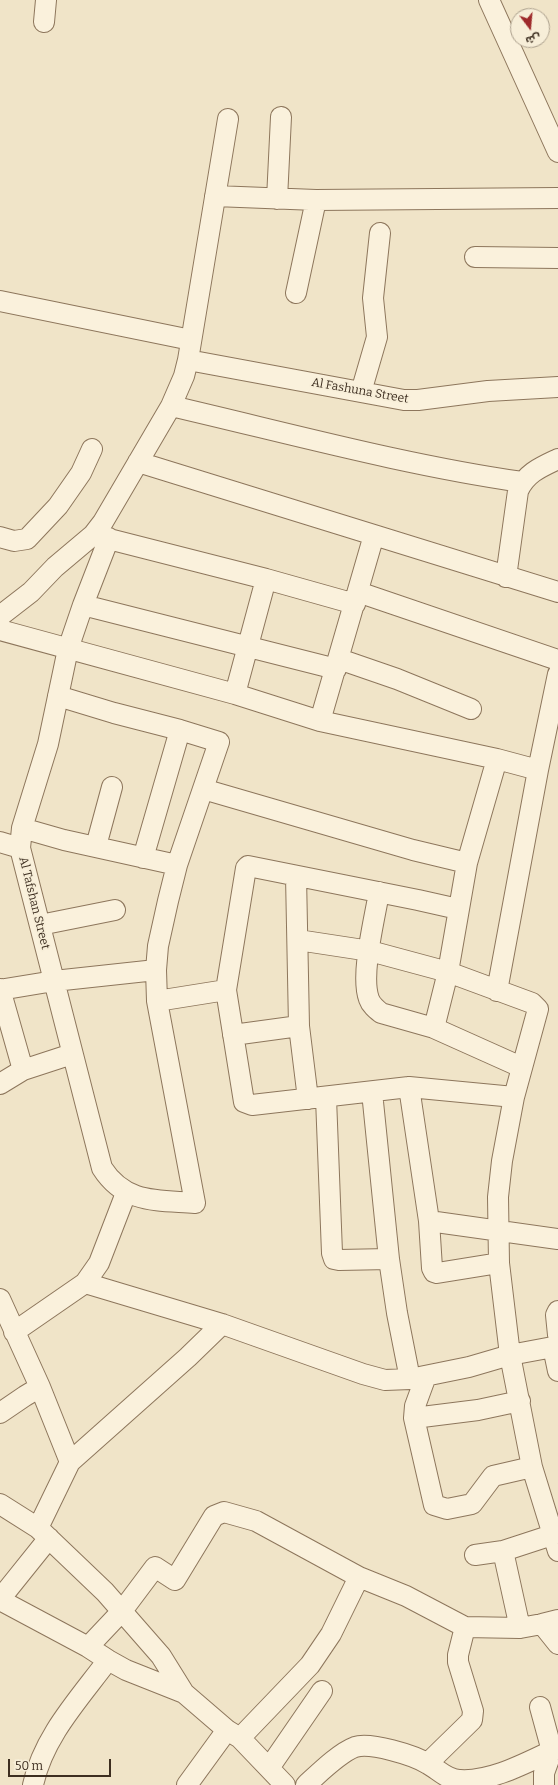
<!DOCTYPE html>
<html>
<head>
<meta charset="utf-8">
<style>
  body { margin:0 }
  #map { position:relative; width:558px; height:1785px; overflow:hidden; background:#f0e4c8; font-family:Bitter,"Noto Sans Arabic",serif }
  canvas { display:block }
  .north { position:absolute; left:510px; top:8px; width:40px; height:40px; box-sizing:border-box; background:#f7eed8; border:1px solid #ada18e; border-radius:50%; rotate:164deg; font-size:11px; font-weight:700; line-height:16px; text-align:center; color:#3d2e20 }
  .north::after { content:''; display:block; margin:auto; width:14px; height:18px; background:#9e2a2b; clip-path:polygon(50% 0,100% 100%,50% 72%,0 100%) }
  .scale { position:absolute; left:8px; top:1759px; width:103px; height:18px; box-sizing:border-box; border:2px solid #3d2e20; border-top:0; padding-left:5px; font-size:12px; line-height:14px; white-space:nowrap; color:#3d2e20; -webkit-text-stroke:3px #f7eed8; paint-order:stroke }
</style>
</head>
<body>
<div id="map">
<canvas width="558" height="1785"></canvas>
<div class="north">ش</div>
<div class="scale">50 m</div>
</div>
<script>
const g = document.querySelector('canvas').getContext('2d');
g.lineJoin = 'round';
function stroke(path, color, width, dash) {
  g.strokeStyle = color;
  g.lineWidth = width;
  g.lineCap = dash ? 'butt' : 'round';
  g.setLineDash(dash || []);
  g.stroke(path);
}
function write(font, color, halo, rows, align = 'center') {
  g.font = font + ' Bitter,serif';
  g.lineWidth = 3.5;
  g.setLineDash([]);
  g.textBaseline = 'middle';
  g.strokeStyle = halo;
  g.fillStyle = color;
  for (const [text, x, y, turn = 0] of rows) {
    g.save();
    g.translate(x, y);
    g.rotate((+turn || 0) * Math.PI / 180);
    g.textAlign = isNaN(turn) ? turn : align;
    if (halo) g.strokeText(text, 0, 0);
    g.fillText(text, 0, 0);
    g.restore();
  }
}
const minor = new Path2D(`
  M489,0L558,152
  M44,22L46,0
  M215,196L316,200L558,198
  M277,199L281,117
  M475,257L558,258
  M296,293L316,200
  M0,301L191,340
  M188,360L404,400H418L488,391L558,387
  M361,392L377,337L373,298L380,233
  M171,406C288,433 404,465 522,482
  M138,462L374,535L320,721
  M374,535L558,592
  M97,536L266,579L355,604
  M0,537L14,541L27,539L58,506L81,473L92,449
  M506,577L518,491C526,473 541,467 558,459
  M358,592L558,660
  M83,605L336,669
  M0,616L31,592L55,567L93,535L103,522L171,406L184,376L188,360L228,119
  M0,630L235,694L320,721L497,759L538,770
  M339,659L397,679L471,709
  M235,694L266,579
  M58,696L114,713L180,730L219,742L177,865L168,901L158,946L156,970L157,1001L195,1203C157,1200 125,1204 102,1168L20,848L22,828L48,744L68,649L83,605L109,538
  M203,789L413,850L467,863
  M22,828L64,840L177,865
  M0,842L20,848
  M96,846L112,787
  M143,858L180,730
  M296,876L299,1026L308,1099
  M379,892C375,918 360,975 369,999C371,1005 376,1009 381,1013L434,1028L521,1067
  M458,909L418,900L248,866L246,868L226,990L244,1102L252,1105L409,1087L514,1097
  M40,925L115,910
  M298,940L370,951L448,972L532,1003L538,1009L514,1097L502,1161L498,1197L499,1263L510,1355L532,1467L558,1551
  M0,989L23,1070
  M0,990L54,981L156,970
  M497,991L538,770L558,674
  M157,1001L226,990
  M434,1028L448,972L467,863L497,759
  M233,1035L299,1026
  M0,1084L23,1070L72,1054
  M409,1087L429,1221L432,1268L434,1272L437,1273L499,1263
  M372,1092L389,1259L397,1313L410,1379
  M326,1098L332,1253L334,1259L339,1260L389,1259
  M429,1221L558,1239
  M85,1283L222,1324L363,1374L385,1380L410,1379L469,1367L510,1355L558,1346
  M0,1299L40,1387L70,1462
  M558,1311L556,1315L558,1335
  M14,1332L85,1283L99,1263L126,1193
  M553,1347L558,1371
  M426,1376L415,1406L414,1418L434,1505L447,1509L472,1504L493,1476L532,1467
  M0,1413L25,1396L40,1387
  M414,1418L478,1410L520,1401
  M0,1504L38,1528L105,1592L161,1656L184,1693L227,1730L240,1738L285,1785
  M38,1528L70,1462L188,1357L222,1324
  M503,1551L520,1628
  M475,1555L503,1551L552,1535
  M0,1599L49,1538
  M0,1600L88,1647L108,1660L126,1670L184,1693
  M542,1624L558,1644
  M88,1647L122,1611L155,1567L175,1580L214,1516L224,1512L256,1521L359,1577L406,1596L465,1627L520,1628L542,1624L558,1620
  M540,1707L552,1751L544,1773V1785
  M240,1738L310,1665L331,1634L359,1577
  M428,1763L472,1720L473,1711L458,1662V1655L465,1627
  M269,1768L322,1691
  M33,1785C43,1737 79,1699 108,1660
  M187,1785L227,1730
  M306,1785C318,1774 339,1753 355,1747C370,1742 414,1755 428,1764C439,1770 447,1780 460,1780C493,1782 529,1761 558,1748`);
const streetNames = [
  ["Al Fashuna Street",360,391,10],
  ["Al Tafshan Street",34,903,76]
];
stroke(minor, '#8d765c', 22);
stroke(minor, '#faf1dc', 20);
write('12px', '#3d2e20', '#f7eed8', streetNames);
</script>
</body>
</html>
